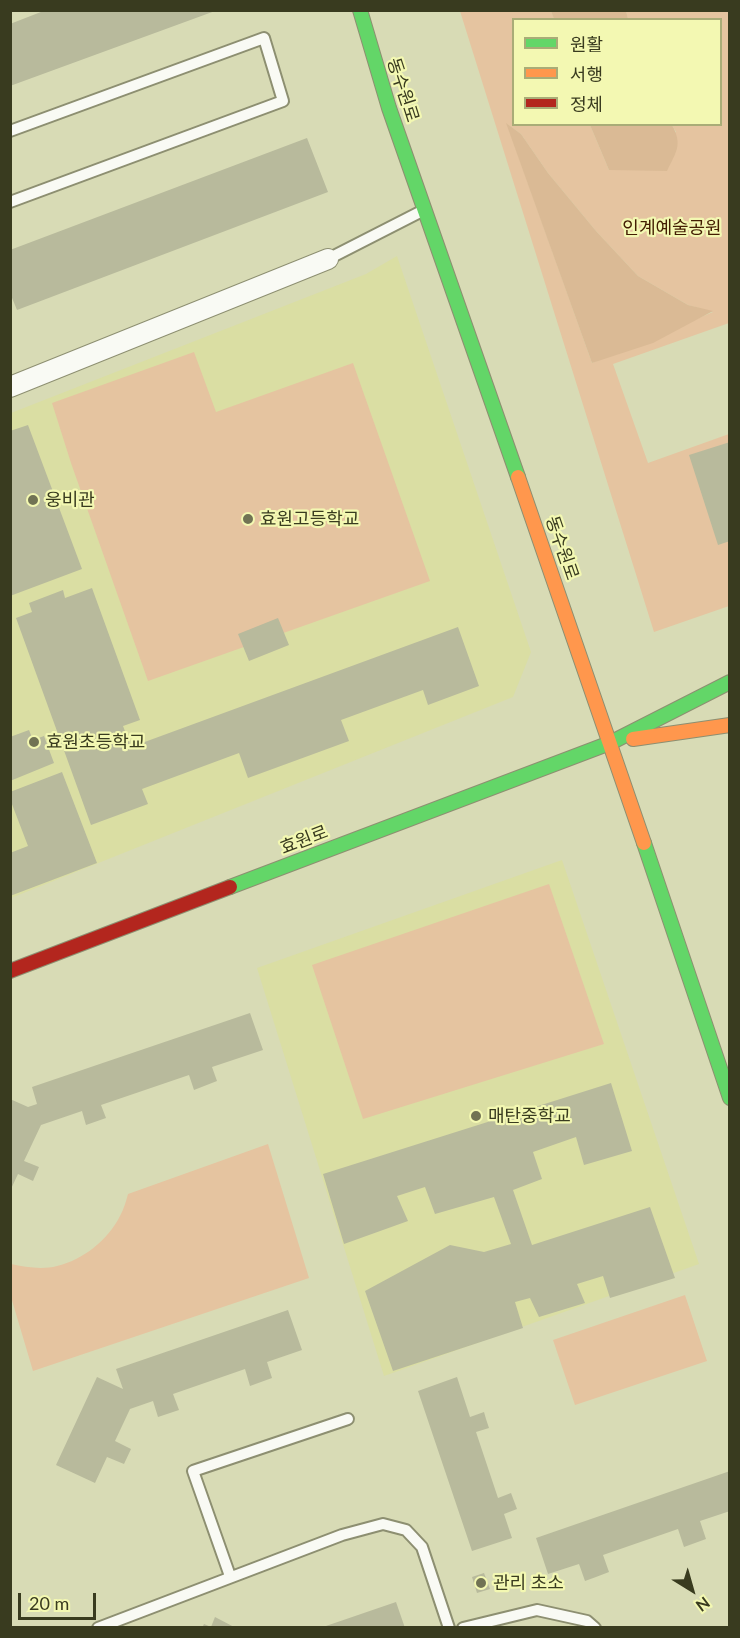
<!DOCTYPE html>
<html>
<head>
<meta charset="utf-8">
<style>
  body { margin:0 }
  #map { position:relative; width:740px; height:1638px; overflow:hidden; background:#d8dbb5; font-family:Lato,"Noto Sans KR",sans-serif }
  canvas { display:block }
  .frame { position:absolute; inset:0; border:12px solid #393b1f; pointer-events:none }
  .legend { position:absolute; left:512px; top:18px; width:210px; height:108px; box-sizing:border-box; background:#f3f8b2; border:2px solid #a9ac77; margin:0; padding:8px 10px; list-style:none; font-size:18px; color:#393b1f }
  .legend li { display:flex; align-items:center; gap:12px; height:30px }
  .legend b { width:30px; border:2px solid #a9ac77 }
  .north { position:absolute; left:662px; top:1560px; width:60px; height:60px; -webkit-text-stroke:4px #f3f8b2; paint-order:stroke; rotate:143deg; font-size:16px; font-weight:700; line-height:24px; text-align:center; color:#393b1f }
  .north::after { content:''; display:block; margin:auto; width:21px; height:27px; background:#393b1f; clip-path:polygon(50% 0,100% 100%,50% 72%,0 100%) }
  .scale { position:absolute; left:18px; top:1593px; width:78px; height:27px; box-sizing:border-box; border:3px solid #393b1f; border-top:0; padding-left:8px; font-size:18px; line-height:21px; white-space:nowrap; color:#393b1f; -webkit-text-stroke:4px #f3f8b2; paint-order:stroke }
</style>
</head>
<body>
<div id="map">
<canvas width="740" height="1638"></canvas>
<div class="frame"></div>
<ul class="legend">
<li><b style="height:8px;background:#63d668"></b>원활</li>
<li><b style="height:8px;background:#ff974d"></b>서행</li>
<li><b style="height:8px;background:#b3261e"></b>정체</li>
</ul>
<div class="north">N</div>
<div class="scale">20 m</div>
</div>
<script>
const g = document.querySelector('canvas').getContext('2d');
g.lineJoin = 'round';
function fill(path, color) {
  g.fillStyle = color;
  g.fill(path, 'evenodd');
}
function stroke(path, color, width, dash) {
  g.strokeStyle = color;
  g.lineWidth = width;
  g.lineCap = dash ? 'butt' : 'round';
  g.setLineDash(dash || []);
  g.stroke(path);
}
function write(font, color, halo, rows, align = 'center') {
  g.font = font + ' Lato,"Noto Sans KR",sans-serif';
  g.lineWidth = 4.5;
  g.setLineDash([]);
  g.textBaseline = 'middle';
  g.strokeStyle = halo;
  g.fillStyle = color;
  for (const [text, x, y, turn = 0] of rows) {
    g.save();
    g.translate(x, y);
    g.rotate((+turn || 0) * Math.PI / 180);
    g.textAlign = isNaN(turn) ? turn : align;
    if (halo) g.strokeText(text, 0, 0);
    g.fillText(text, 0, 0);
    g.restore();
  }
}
const built = new Path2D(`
  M397,256L531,652L513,697L11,898V413L366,274Z
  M562,860L699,1264L384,1376L257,968Z`);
const green = new Path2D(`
  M460,11H551L554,19L514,20V124L590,125L609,170L676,132L672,125L720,124V20L628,19L626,11H729V323L613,364L648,463L729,434V606L654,632ZM507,124L521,134L548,173L596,231L638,276L688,305L713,312L592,363Z
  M194,352L216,412L353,363L430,581L148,681L71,463L52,403Z
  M549,884L604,1044L363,1119L312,965Z
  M268,1144L309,1278L33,1371L11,1297V1264C25,1267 42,1270 57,1266C83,1260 108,1240 120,1216C124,1209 126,1201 128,1194Z
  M685,1295L707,1361L575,1405L553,1340Z`);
const forest = new Path2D(`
  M551,11H626L628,19H554Z
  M506,123L521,134L548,173L596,231L638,276L688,305L713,311L653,343L592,363Z
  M590,125H672C683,145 676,152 667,171L609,170Z`);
const building = new Path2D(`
  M46,10H215V11L10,86V24Z
  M307,138L328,192L17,310L10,293V250Z
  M28,425L82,569L10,596V431Z
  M730,442V541L718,545L689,455Z
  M92,588L140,720L123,726L131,747L458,627L479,686L428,705L423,690L341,720L349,741L248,778L239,753L142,789L148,804L91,825L16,618L32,612L29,603L63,590L65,598Z
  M278,618L289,645L249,661L238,634Z
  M29,730L33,740L44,736L54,763L10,781V737Z
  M62,772L97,863L10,896V853L28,846L10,799V792Z
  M250,1013L263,1050L212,1067L217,1081L194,1090L189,1075L101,1105L106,1118L86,1125L82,1111L41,1125L24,1161L39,1167L33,1181L18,1174L10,1191V1099L28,1107L37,1104L32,1087Z
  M611,1083L632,1151L584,1165L576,1137L533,1152L542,1179L513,1190L532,1245L650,1207L675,1278L610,1298L603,1276L577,1284L585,1303L539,1317L530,1298L515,1302L523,1328L393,1371L365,1291L450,1245L484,1252L511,1244L494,1197L435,1214L425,1187L397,1196L408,1221L344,1244L323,1174Z
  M288,1310L302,1350L267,1362L272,1378L250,1386L245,1369L173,1394L179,1410L158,1417L153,1401L130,1409L115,1441L131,1449L124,1464L107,1457L95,1483L56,1465L97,1377L123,1389L116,1369Z
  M457,1377L470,1417L484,1412L486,1419L489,1428L476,1432L498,1498L511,1493L517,1509L504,1514L512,1538L472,1551L418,1391Z
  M730,1471V1511L700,1521L706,1539L684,1547L678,1529L603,1555L609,1572L596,1577L585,1581L579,1564L548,1574L536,1538Z
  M484,1573L490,1589L477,1593L472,1577Z
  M396,1602L405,1628H323V1627Z
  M215,1617L236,1628H202L204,1624L211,1627Z`);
const lane = new Path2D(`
  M10,131L264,38L283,101L10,202
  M328,259L422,211
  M230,1576L193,1471L348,1419
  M98,1628L342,1535L383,1524L406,1530L422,1547L449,1628
  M463,1628L537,1610L587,1621L595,1628`);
const street = new Path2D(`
  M10,387L328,259`);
const fast = new Path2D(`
  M360,10L389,108L518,477
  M644,843L730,1098
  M230,887L610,743L730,682`);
const slow = new Path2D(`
  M518,477L644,843
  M633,739L730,725`);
const jam = new Path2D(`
  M10,971L230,887`);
const markers = [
  [33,500,6,"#717354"],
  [248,519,6,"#717354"],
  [34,742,6,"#717354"],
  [476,1116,6,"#717354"],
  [481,1583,6,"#717354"]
];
const streetNames = [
  ["동수원로",403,90,72],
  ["동수원로",562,548,71],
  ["효원로",304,840,-21]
];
const parkNames = [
  ["인계예술공원",672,228]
];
const poiNames = [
  ["웅비관",45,500],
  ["효원고등학교",260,519],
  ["효원초등학교",46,742],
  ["매탄중학교",488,1116],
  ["관리 초소",493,1583]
];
fill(built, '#dadea3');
fill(green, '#e5c4a0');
fill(forest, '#daba95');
fill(building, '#b8ba9c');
stroke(lane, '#8d8f71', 14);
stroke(street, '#8d8f71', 22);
stroke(fast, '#8d8f71', 16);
stroke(slow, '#8d8f71', 16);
stroke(jam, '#8d8f71', 16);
stroke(lane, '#f9faf4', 10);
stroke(street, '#f9faf4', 20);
stroke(fast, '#63d668', 14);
stroke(slow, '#ff974d', 14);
stroke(jam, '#b3261e', 14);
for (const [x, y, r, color] of markers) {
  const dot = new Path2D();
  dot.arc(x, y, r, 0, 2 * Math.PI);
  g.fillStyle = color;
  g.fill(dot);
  stroke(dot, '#f3f8b2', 2);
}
write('18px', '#393b1f', '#f3f8b2', streetNames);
write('18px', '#431d02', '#f3f8b2', parkNames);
write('18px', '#393b1f', '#f3f8b2', poiNames, 'left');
</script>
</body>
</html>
